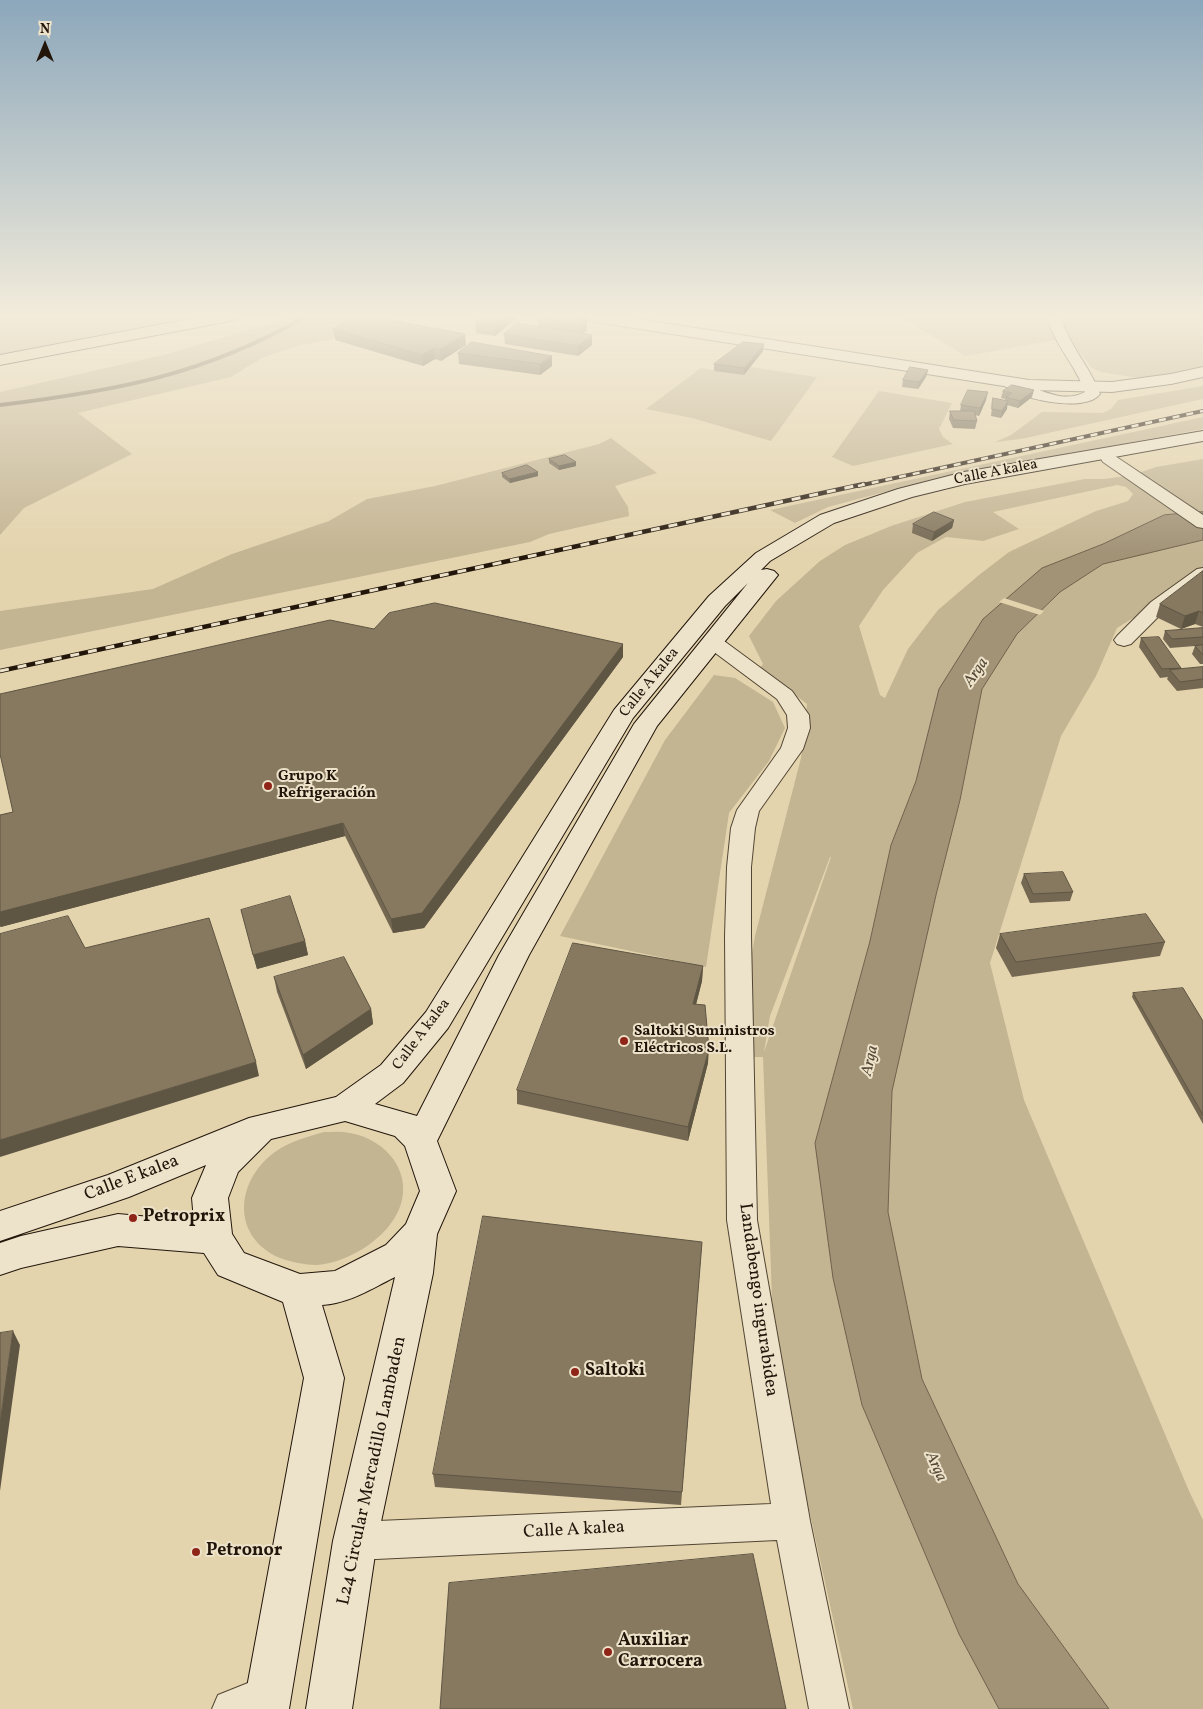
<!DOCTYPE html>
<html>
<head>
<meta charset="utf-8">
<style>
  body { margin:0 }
  #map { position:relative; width:1203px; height:1709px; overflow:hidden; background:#e4d4ae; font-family:Vollkorn,serif }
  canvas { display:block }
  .north { position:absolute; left:20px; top:20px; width:50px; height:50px; -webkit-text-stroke:4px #ede3ca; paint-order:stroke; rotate:0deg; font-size:14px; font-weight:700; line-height:20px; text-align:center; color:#22160b }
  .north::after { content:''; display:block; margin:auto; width:18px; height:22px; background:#22160b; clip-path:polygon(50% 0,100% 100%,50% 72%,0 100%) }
</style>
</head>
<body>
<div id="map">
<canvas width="1203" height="1709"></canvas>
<div class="north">N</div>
</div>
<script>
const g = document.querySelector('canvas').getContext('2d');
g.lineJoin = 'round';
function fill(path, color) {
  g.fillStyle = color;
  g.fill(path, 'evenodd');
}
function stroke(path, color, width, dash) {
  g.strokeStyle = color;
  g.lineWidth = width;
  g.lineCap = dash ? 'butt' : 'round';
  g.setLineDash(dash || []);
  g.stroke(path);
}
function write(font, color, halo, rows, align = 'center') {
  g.font = font + ' Vollkorn,serif';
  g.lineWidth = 4;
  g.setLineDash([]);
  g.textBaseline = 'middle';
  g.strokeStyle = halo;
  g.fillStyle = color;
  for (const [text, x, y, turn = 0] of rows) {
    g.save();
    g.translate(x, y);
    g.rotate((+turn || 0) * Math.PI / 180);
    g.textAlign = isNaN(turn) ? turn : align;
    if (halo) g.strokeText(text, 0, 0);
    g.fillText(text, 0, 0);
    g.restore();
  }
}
const green = new Path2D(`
  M0,316H202L0,355Z
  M275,316H360L356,323L331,340L300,345L262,358L231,377L78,413L132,454L24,508L0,535V392L163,355L286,319Z
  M900,316H1203V372L1171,379L1138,378L1101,372L1092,368L1068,338L965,356Z
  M750,367L817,377L771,441L692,418L646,409L701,368L744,375Z
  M1203,386V399L1021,439L995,442L1011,435L1042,412L1103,413L1111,409L1118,400Z
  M879,391L952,403L939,429L943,437L953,444L853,466L832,457Z
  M1203,417V429L977,471L881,493L828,507L795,523L770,510Z
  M611,438L657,473L615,486L628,507L629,516L549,534L530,542L0,650V611L153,589L232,554L329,521L367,499L435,486L599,444Z
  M1203,459V512L1164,515L1103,544L1042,568L916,781L891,845L870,941L815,1143L862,1405L959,1634L999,1709H853L774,1351L763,1057H739V1030L755,936L801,758L807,704L760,668L763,664L749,636L776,601L820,561L845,545L891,526L965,502L1085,479H1104L1132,475L1156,467ZM1117,485L1126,487L1133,494L1128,501L1096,511L1009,552L979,575L938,610L908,649L885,698L880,695L859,626L883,590L917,553L946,537L983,541L1019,529L993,512ZM830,857H831L764,1052L770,1016Z
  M1203,540V575L1117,628L1096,676L1061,736L990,963L1024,1100L1189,1491L1203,1520V1709H1109L1018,1584L922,1379L888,1212L892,1090L936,895L960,800L982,689L1017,634L1060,592L1103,564Z
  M714,675L735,678L773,702L785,728L769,761L729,813L706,967L560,936L665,740Z
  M324,1132C332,1132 342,1131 350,1133C368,1136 384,1146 394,1160C427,1211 364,1261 317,1265C305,1265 291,1262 280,1258C231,1237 235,1181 275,1152C290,1141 307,1137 324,1132Z`);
const water = new Path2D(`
  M1203,512V540L1103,564L1060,592L1017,634L982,689L960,800L936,895L892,1091L888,1212L922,1379L1018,1584L1109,1709H999L959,1634L862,1405L833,1278L815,1143L870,941L891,845L916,781L939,689L983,619L1042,568L1103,544L1164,515Z`);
const pier = new Path2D(`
  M1004,598L1044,611L1040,615L999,602Z`);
const stream = new Path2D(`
  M0,405C116,391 204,375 307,316`);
const minor = new Path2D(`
  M1047,316H1061C1068,345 1090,366 1100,394C1086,414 1013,399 1001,382L1003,379L1008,378C1032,384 1060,406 1085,392C1076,365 1054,345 1047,316Z
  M1109,454L1115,456L1203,515V528L1197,527L1103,462L1101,459L1103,456Z
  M1203,568V582L1165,610L1131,644L1124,646L1117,644L1114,640L1117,636L1151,602L1197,569Z
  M713,636L720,638L792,691L809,715L810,728L803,749L759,811L755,828L751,867V936L757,1220L810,1521L849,1709H809L777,1540L355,1560L342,1554L336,1541L342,1528L355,1522L771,1504L727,1220L725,936L727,867L731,828L737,810L781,748L788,728L787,715L777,699L706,646L703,642L706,638Z
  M268,1675L282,1681L288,1695L282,1709H212L218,1695Z`);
const tertiary = new Path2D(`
  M582,316H619L1029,380L1112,382L1171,374L1203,367V377L1171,384L1112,392L1029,390L589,321L584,319Z`);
const secondary = new Path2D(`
  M1203,431V441L965,484L912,497L834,523L770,561L761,570L767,569L774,571L778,575L657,726L529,955L437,1141L456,1191L437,1234L433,1273L377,1541L352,1709H306L333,1541L395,1277C371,1289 350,1303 322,1305L344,1378L289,1709H243L304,1378L283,1302L218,1275L204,1253L118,1246L21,1268L0,1275V1243L21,1236L118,1214L194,1221L192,1198L206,1165L129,1197L0,1241V1211L108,1175L249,1118L336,1097L381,1065L426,1012L614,710L709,596L756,553L820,515L898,489L964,472ZM748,583L634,724L499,955L417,1116L375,1104L403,1083L448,1028L633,718L725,606ZM345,1121L395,1136L405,1146L420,1191L406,1224L386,1245L335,1271L300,1274L244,1253L232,1234L228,1198L238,1172L271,1139Z`);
const trunk = new Path2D(`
  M205,316H237L235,319L230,321L0,365V355Z`);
const railFar1 = new Path2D(`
  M858,486L1203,411`);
const rail = new Path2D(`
  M0,671L864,484`);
const wall = new Path2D(`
  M516,319L495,336L476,333L475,323Z
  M538,319H587V330L583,334L592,345L578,356L505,344L504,334L538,327Z
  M333,329L466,345L441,361L435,359L423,366L335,340Z
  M472,342L552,366L540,375L459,364L458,353Z
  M763,351L744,375L714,371V364Z
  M928,370L926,377L918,389L902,387L903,380Z
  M1003,391L1032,397L1018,408L1007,405V409L1001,418L991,416L993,398L1005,401V399L1001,398Z
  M986,400L979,416L975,415L977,421L975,429L953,428L949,419L950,411H960L961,405Z
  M549,459L576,462V466L559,470L549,463Z
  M538,472V476L510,483L502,477V473Z
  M954,520L952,528L932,541L912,533L913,524Z
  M1203,571V627L1195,624L1181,629L1156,617L1160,604Z
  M1203,628V664H1200L1192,654L1195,646L1170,648L1163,639L1165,631Z
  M374,629L623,657L424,928L393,933L345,836L0,927V815L13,812Z
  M1141,638L1181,668L1180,669L1203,667V688L1177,691L1167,679L1168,677L1160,678L1139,647Z
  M1024,874L1073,892L1070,901L1030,903L1021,883Z
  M241,910L305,941L308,955L257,969Z
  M1000,934L1165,942L1160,956L1012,977L996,948Z
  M703,966L702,981L696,1005L708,1063L688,1141L517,1104V1090Z
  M274,977L371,1009L373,1024L306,1069L277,992Z
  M1133,993L1203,1021V1124L1132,997Z
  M702,1242L681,1505L435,1487L433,1474Z`);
const shadedWall = new Path2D(`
  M506,316H516V319L495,336L494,326Z
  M587,319V330L581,336L580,325Z
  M465,334L466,345L441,361L440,350Z
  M592,335V345L578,356V346Z
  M764,344L763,351L744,375L745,368Z
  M434,348L435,359L423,366L422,355Z
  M552,356V366L540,375V364Z
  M928,370L926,377L918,389L919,382Z
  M1034,390L1032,397L1018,408L1020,401Z
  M988,392L986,400L979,416L980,408Z
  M1008,401L1007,409L1001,418L1002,411Z
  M576,462V466L559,470V466Z
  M538,472V476L510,483L509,479Z
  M954,520L952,528L932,541L934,532Z
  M1199,611L1195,624L1181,629L1185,616Z
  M623,644V657L424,928L393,933L391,919Z
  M343,823L345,836L1,927L0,925V912Z
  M305,941L308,955L257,969L253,955Z
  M703,966L702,981L692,1019L693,1004Z
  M371,1009L373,1024L306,1069L303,1055Z
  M709,1049L708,1063L688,1141V1127Z
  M256,1062L259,1076L0,1157V1140Z
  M13,1331L20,1345L0,1491V1424Z`);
const building = new Path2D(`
  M355,316H369L465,334L440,350L434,348L422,355L333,329Z
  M484,316H506L494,326L475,323Z
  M542,316H566L587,319L580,325L538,319Z
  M517,323L592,335L578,346L504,334Z
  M472,342L552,356L540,364L458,353Z
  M743,342L764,344L745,368L714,364Z
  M910,367L928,370L919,382L903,380Z
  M1012,385L1034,390L1020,401L1006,397L1012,393L1003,391Z
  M968,390L988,392L980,408L961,405Z
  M993,398L1008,401L1002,411L992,409Z
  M950,411H974L977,421L954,420Z
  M565,455L576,462L559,466L549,459Z
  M527,465L538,472L509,479L502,473Z
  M934,512L954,520L934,532L913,524Z
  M1203,571V613L1199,611L1185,616L1160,604Z
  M435,603L623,644L422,913L391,919L343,823L0,912V815L13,812L0,754V694L330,620L374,629L389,613Z
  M1203,628V637L1172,639L1165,631Z
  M1159,637L1181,668L1162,669L1141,638Z
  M1203,645V655L1195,646Z
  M1203,667V679L1180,682L1170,670Z
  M1063,872L1073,892L1033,894L1024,874Z
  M290,896L305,941L253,955L241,910Z
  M1146,914L1165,942L1016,962L1000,934Z
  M68,916L85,948L209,918L256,1062L0,1140V934Z
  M573,943L703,966L693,1004L705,1005L709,1049L688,1127L517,1090Z
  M344,957L371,1009L303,1055L274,977Z
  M1183,988L1203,1021V1115L1133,993Z
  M483,1216L702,1242L682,1492L433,1474Z
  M13,1331L0,1424V1333Z
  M753,1554L786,1709H440L449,1583Z`);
const markers = [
  [268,786,5,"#8f2418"],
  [624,1041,5,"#8f2418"],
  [133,1218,5,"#8f2418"],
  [575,1372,5,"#8f2418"],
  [196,1552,5,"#8f2418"],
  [608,1652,5,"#8f2418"]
];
const streetNames = [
  ["Calle A kalea",996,473,-11],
  ["Calle A kalea",650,683,-51],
  ["Calle A kalea",422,1035,-53]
];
const poiNames = [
  ["Grupo K",278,777],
  ["Refrigeración",278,794],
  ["Saltoki Suministros",634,1032],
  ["Eléctricos S.L.",634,1049]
];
const waterNames = [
  ["Arga",977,673,-56],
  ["Arga",871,1061,-77],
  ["Arga",935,1467,66]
];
const nearStreetnames = [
  ["Calle E kalea",132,1179,-21],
  ["Landabengo ingurabidea",757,1300,82],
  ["L24 Circular Mercadillo Lambaden",373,1471,-78],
  ["Calle A kalea",574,1531,-3]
];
const nearPoinames = [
  ["Petroprix",143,1218],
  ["Saltoki",585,1372],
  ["Petronor",206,1552],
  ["Auxiliar",618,1642],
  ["Carrocera",618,1663]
];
fill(green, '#c3b492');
fill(water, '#a29377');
stroke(water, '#6f614c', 1);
fill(pier, '#e4d4ae');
stroke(stream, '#6f614c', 4);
stroke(minor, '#524634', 2);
stroke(tertiary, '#524634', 2);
stroke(secondary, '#22160b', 2);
stroke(trunk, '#22160b', 2);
fill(minor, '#ede3ca');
fill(tertiary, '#ede3ca');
fill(secondary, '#ede3ca');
fill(trunk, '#e4d4ae');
stroke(railFar1, '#22160b', 4);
stroke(rail, '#22160b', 4.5);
stroke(railFar1, '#ede3ca', 2.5, [7]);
stroke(rail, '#ede3ca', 3, [9]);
fill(wall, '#746853');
fill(shadedWall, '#5e5543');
fill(building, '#877960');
stroke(building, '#5e5543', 1);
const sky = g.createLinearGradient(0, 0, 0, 555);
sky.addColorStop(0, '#8ca7bb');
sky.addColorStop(0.57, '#f3ecdb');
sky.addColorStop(1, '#f3ecdb00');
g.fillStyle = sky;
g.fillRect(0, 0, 1203, 555);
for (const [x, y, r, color] of markers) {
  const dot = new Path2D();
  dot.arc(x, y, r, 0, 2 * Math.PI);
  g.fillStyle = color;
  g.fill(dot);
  stroke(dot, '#ede3ca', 2);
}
write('15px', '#22160b', '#ede3ca', streetNames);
write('bold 15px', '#22160b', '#ede3ca', poiNames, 'left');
write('italic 16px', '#554836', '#ede3ca', waterNames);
write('18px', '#22160b', '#ede3ca', nearStreetnames);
write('bold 18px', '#22160b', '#ede3ca', nearPoinames, 'left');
</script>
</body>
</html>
